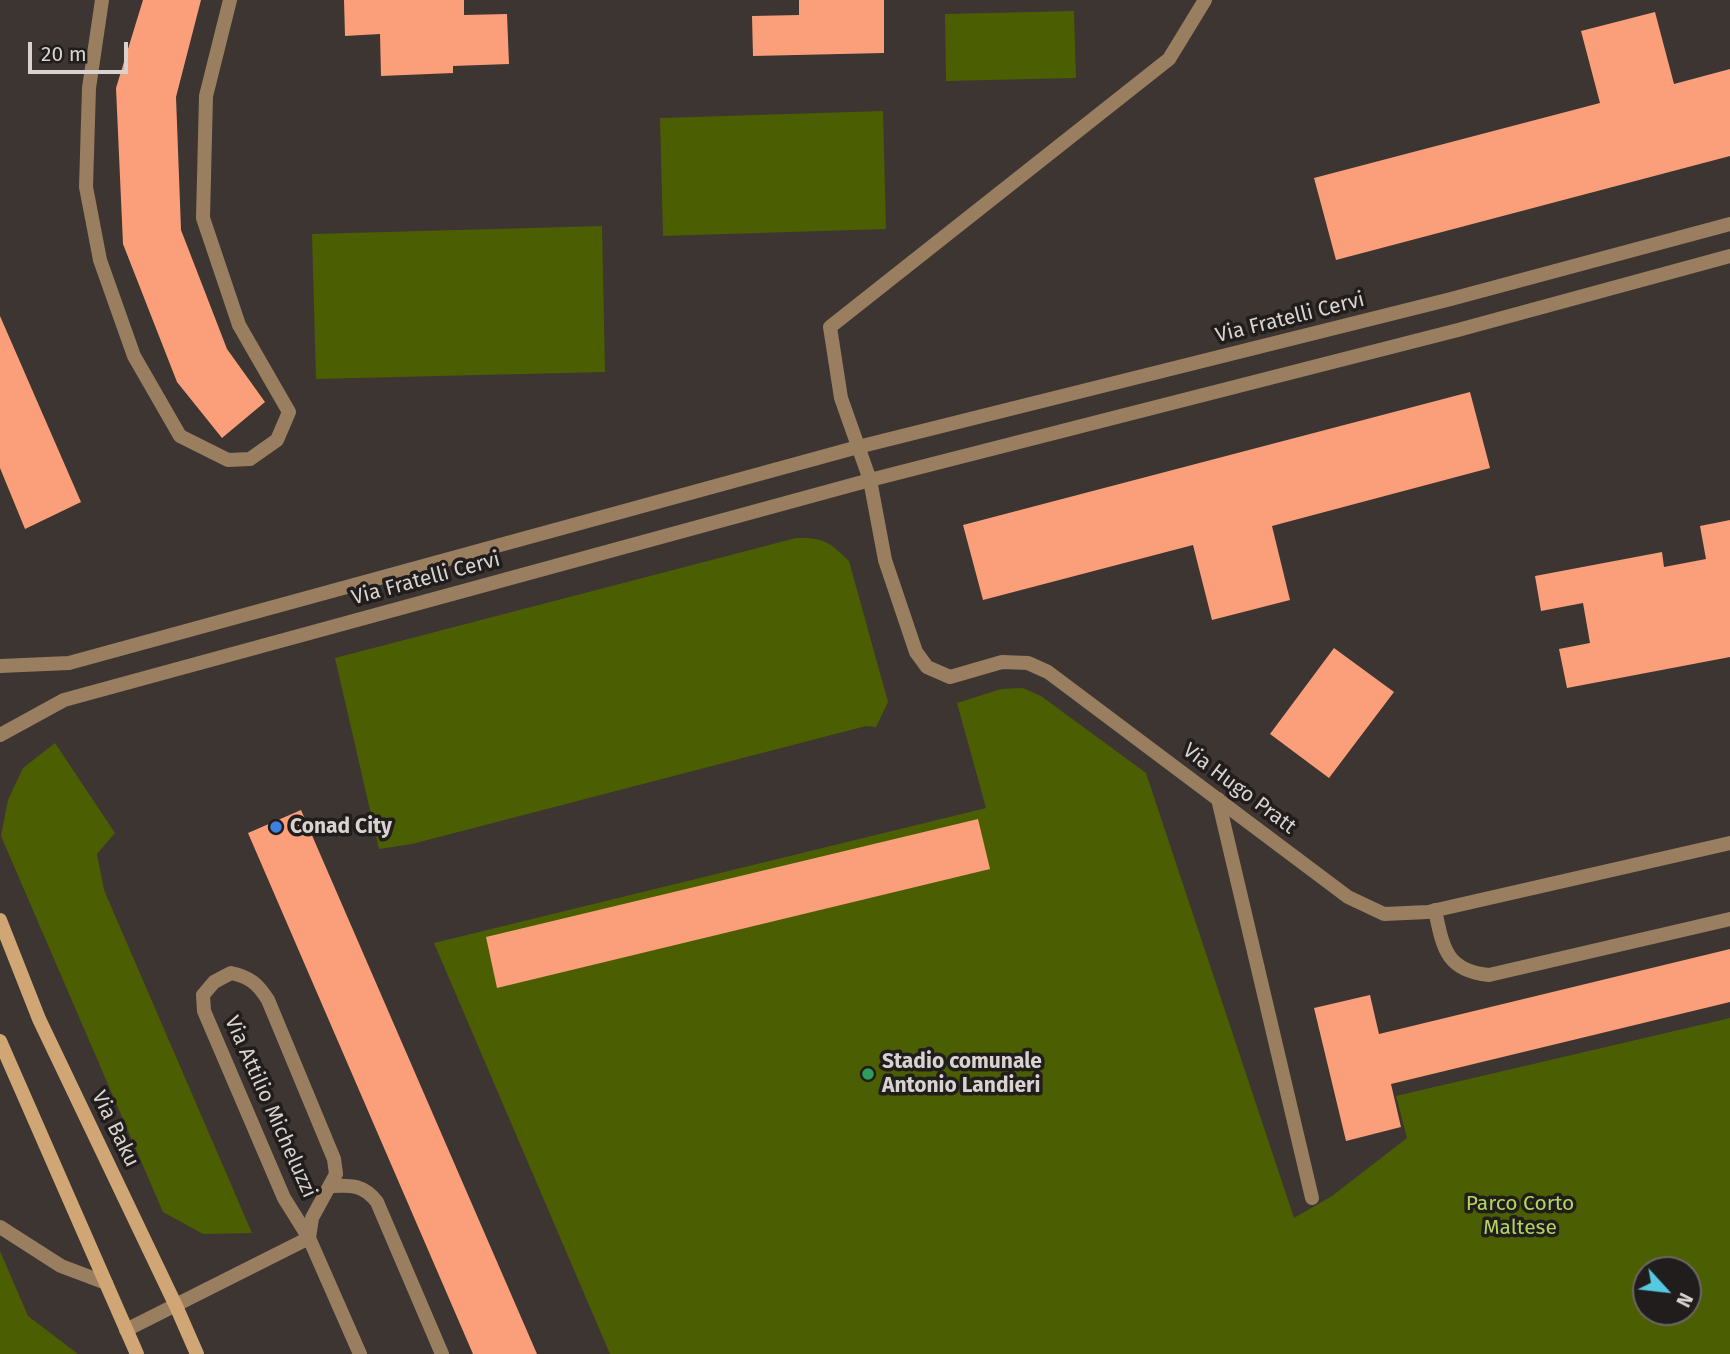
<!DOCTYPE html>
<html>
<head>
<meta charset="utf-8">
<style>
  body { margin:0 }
  #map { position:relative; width:1730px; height:1354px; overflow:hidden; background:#3d3531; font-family:"Fira Sans",sans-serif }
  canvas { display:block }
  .north { position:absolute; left:1632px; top:1256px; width:70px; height:70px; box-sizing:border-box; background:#211d1c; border:2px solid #6a6664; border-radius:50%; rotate:117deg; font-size:19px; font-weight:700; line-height:28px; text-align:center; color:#d8d3d0 }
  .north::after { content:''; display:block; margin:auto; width:24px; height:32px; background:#56c9e0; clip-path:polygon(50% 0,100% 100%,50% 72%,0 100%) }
  .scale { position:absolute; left:28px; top:42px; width:100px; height:32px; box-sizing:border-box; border:4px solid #d8d3d0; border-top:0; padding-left:9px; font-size:21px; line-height:24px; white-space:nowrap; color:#d8d3d0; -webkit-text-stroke:5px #211d1c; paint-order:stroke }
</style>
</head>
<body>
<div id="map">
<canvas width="1730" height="1354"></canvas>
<div class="north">N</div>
<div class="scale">20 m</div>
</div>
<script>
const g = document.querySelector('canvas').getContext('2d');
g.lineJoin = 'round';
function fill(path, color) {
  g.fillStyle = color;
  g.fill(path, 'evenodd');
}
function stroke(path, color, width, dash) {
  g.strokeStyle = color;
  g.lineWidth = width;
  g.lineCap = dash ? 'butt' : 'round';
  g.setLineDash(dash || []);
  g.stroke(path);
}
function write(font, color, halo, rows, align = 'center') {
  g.font = font + ' "Fira Sans",sans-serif';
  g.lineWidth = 7;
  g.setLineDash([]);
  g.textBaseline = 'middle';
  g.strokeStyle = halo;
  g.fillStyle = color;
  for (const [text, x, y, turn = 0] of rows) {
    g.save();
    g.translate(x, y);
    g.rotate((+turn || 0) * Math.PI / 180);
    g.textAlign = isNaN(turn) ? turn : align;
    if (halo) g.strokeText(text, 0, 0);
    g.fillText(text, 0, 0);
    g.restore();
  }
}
const green = new Path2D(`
  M1074,11L1076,78L946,81L945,14Z
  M883,111L886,229L663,236L660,118Z
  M602,226L605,372L316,379L312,234Z
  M796,538C823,537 830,542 849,561L888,702L876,727L866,726L412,844L379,849L335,658Z
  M1023,688L1041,696L1146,773L1294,1218L1332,1196L1407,1138L1396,1096L1730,1018V1354H610L434,943L986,808L957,703L1001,689ZM1646,1270H1688V1312H1646Z
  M55,743L115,833L97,854L104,890L252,1233L203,1234L163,1212L1,836L8,800L23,768Z
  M0,1251L28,1316L78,1354H0Z`);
const building = new Path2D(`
  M143,0H201L176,97L181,230L227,349L265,402L222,438L177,382L123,244L116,88Z
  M344,0H464V15L507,14L509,64L453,66V73L381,76L380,34L345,36Z
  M799,0H884V53L753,56L752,16L799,15Z
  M1655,12L1674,84L1730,69V156L1336,260L1314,178L1600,103L1581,31Z
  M0,316L81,502L25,529L0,468Z
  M1470,392L1490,468L1272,526L1290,600L1212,620L1193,545L983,600L963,525Z
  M1730,520V657L1567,688L1559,649L1590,643L1583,603L1541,611L1535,576L1662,552L1664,567L1706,559L1700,526Z
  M1334,648L1394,692L1329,778L1270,734Z
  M301,810L537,1354H473L248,833Z
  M978,819L990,869L497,988L486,937Z
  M1730,949V1002L1391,1084L1401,1127L1346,1141L1314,1008L1370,995L1379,1034Z`);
const service = new Path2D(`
  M1218,799L1312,1198
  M1435,910C1443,948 1446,971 1489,975L1730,919
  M332,1186C352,1185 364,1185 377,1202L442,1354
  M0,1227L61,1266L106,1283`);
const minor = new Path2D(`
  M102,0L89,88L86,187L100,260L134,356L180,436L228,460L250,459L277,440L289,412L239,325L203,218L206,96L230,0
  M1205,0L1169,59L830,327L841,398L870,480L885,560L916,652L927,667L950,677L1002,662L1028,663L1048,672L1348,897L1384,914L1428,912L1730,843
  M0,666L69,663L858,447L1451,299L1730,224
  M0,735L64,700L870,480L1458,330L1730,256
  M309,1238L312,1218L336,1174L334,1159L268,1000C258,984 250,977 231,973L214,982L203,995L204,1011L284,1198L309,1238L360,1354
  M126,1330L309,1238`);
const secondary = new Path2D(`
  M0,920L39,1019L176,1306L197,1354
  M0,1041L137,1354`);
const markers = [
  [276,827,7,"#3f7fe0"],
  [868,1074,7,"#2e9e5b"]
];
const streetNames = [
  ["Via Fratelli Cervi",1290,318,-14],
  ["Via Fratelli Cervi",426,579,-15],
  ["Via Hugo Pratt",1239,789,37],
  ["Via Attilio Micheluzzi",270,1107,66],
  ["Via Baku",115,1129,64]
];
const poiNames = [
  ["Conad City",290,827],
  ["Stadio comunale",882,1062],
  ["Antonio Landieri",882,1086]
];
const parkNames = [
  ["Parco Corto",1520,1204],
  ["Maltese",1520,1228]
];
fill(green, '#4b5e01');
fill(building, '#fa9f79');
stroke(service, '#997e60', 14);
stroke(minor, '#997e60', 14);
stroke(secondary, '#d1a675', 14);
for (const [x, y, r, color] of markers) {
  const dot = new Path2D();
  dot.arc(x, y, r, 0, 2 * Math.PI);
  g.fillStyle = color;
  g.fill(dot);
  stroke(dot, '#211d1c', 2.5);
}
write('21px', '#d8d3d0', '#211d1c', streetNames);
write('bold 21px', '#d8d3d0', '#211d1c', poiNames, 'left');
write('21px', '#b4d55d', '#211d1c', parkNames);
</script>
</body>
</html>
